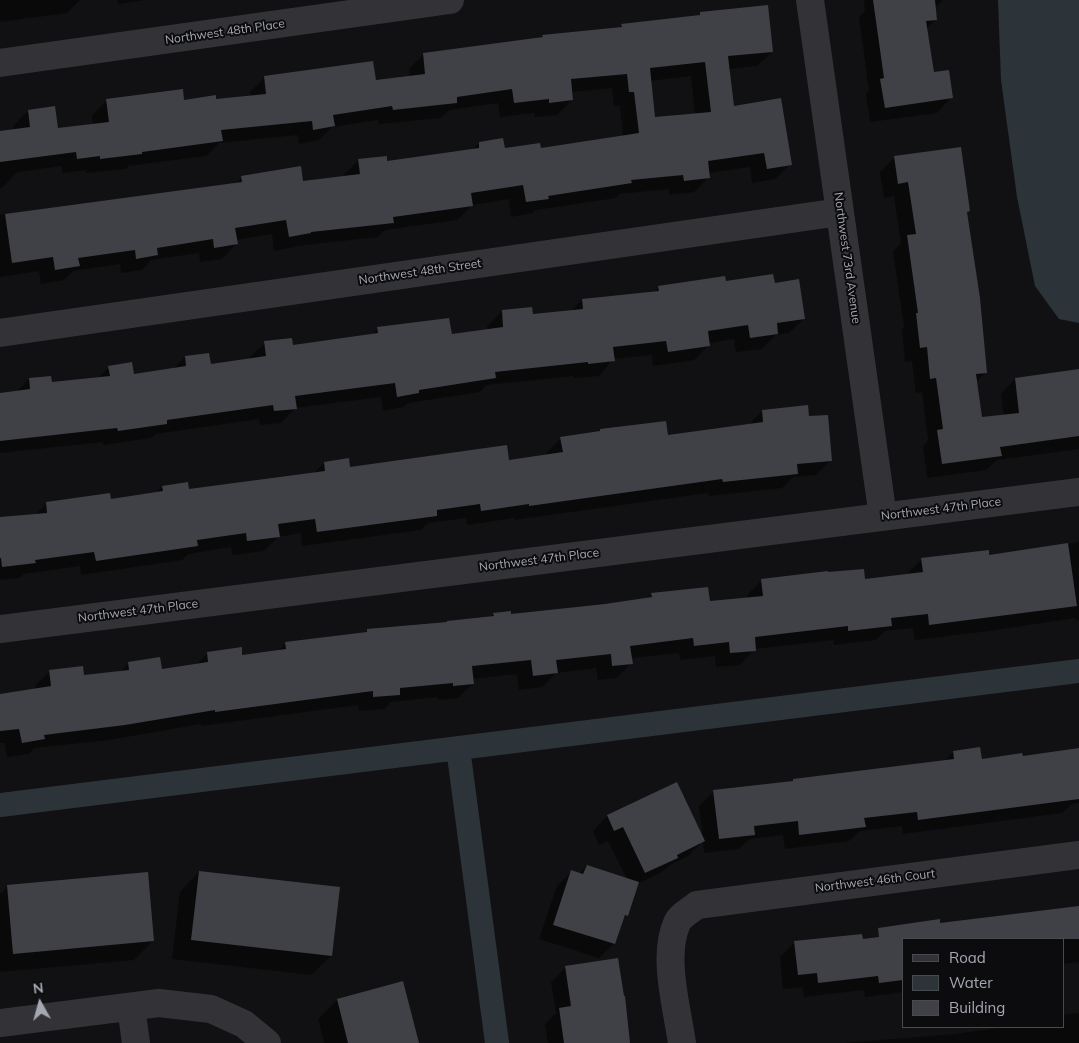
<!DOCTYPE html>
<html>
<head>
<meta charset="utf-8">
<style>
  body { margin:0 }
  #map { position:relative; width:1079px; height:1043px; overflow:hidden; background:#111113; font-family:Mulish,sans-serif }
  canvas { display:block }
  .legend { position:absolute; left:902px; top:938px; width:162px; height:90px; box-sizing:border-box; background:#0c0c0e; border:1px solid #494a50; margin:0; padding:6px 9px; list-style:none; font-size:15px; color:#a4a8b2 }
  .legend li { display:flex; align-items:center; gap:10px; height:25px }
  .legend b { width:25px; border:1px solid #494a50 }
  .north { position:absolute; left:15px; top:978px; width:50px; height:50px; -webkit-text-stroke:4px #0c0c0e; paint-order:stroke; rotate:353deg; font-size:14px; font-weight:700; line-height:20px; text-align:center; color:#a4a8b2 }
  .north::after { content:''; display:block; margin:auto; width:18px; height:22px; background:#a4a8b2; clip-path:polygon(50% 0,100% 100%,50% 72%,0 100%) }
</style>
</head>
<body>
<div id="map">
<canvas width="1079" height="1043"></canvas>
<ul class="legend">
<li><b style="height:6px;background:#333337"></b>Road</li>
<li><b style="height:14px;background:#2c343a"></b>Water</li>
<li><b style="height:14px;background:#404146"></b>Building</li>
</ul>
<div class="north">N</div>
</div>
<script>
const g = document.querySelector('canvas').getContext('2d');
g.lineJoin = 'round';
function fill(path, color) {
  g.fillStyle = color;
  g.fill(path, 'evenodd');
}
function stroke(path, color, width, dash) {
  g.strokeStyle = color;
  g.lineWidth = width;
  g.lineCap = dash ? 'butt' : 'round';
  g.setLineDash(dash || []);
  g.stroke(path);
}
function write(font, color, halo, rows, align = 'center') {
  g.font = font + ' Mulish,sans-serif';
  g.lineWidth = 4;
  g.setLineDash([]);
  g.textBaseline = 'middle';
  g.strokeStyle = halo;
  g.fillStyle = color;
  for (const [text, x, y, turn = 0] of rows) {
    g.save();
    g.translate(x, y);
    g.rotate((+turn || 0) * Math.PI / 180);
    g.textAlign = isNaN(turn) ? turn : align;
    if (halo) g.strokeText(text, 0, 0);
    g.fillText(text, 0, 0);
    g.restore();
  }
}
const water = new Path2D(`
  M998,0H1079V323L1059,319L1035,286L1017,197L1001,80Z`);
const shadow = new Path2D(`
  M0,0H80L67,13L0,22Z
  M117,0H146L118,4Z
  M864,0H943L935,8L936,19L926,29L933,73L951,98L937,113L870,122L866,94L869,91L859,17L865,11Z
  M700,13L772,52L757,66L729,69L733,107L790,164L775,179L752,183L750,167L708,173V178L694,192L669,195V189L619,194L616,198L536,210L533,213L511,217L509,199L472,205L457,220L385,230L378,237L297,246L295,247L274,251L272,234L236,240V244L222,259L200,262L199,253L151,260L142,270L121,273L120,264L73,271L64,280L41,284L39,271L0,277V215L234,185L242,177L302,182L344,177V174L359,160L386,162L473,150L479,143L503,150L540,149L623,136L620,106H614L612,88L571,92L572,100L557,115L535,117L534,113L500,117L498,103L449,110L441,118L379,124L378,120L332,127L319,140L299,144L298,135L219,143L206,156L128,166L126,169L86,173V170L62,173V166L17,172L2,188H0V132L14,130L13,126L28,111L57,129L93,125L92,115L107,100L215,101L251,97L250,92L265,77L375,81L410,77L409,69L424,54L541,38L543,36L619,28L622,25L697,17ZM691,76L695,114L654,119L650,81Z
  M895,157L968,211L966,213L986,372L976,382L981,419L1004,416L1001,394L1015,379L1079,371V449L997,460L986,470L927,478L923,446L928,440L922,392L916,393L912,361L905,362L902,329L904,327L893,251L901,243L894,196L884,198L880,172Z
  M725,282L773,285L804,319L789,333L776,335L762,349L736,352L734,339L708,343L709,345L694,360L653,366L652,355L613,359L599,376L574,378V376L486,385L480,392L408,403L403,407L383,411L381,397L295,408L281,423L260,425L259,419L156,434L151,438L103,445V442L0,453V395L16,392L29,379L51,384L98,378L109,367L133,376L173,369L185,357L209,365L250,359V357L265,343L292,347L372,335L378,328L451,335L488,330L487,326L502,311L532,316L570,312L582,300L653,293L659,287Z
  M762,411L808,418L831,460L816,475L793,477L782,488L709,496L708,493L514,520V518L467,525L466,518L428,523L421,530L302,546L301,533L278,537L264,551L232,555L231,547L189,554L182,560L81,575L80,566L24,574L20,578L0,580V519L35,515L46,504L110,501L155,494L162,487L188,490L313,474L324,463L349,468L508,461L547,456L546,453L561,438L598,433L600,430L667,437L748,426Z
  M1079,542V620L1076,621L1075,618L989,631L915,640L913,628L885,631L876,640L834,645L833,640L755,649L740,665L716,667L715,656L680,660L679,653L631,658V663L617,678L598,680L596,668L556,673L542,687L519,690L517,674L472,679L473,684L458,698L439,700L438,697L391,702L384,709L359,711L358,705L201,726V724L109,740L34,748L29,754L7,757L5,743H0V695L36,690L35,686L50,671L83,677L120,672L129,663L161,671L196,665L208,653L241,656L278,651L286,643L364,634L368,630L491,618L494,614L510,615L605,605L647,599L652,594L708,602L747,599V595L762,580H864L907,574L922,559L988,556Z
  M979,748L981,760L1022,758L1079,750V803L1072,804L1062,813L903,834L902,826L860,831L849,841L785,849L783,835L750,839L739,849L704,853L703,841L688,856L670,865L662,872L637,884L626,916L621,921L614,943L599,958L539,939L557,886L571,872L579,874L587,866L627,879L608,841L599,845L593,831L607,816L676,784L703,840L699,806L714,791L790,783L793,780L944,762L953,752Z
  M199,872L331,956L311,975L172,959L180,892Z
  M8,886L153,941L134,960L0,972V894Z
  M1079,907V962L1063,964V939H903V992L865,997L864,990L804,997L803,987L783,989L780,957L795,942L862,941L891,937L939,924Z
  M566,967L629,1043H548L545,1024L556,1013L551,982Z
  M337,1000L418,1043H324L318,1019Z
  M1079,1013V1043H844L954,1034L1006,1027H1063V1015Z`);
const canal = new Path2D(`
  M458,748L497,1043
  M0,805L1079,671`);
const building = new Path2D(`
  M873,0H935L937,20L926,21L934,72L949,70L953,98L885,108L880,79L884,78Z
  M768,5L773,52L728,56L734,106L781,98L792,165L767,169L764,153L708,161L710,178L684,181L683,175L631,180L632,183L548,196L549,199L526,202L523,185L471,193L473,206L393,217L394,223L311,232V233L289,237L286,220L235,228L238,244L214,248L213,239L157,248L158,255L136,259L135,250L78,258L80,266L55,270L53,257L12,263L5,214L242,182L241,176L301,166L303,181L360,174L358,159L387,156V161L479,148V142L503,138L505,148L540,143L541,148L639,133L634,92H629L627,74L571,79L573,100L549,103V99L514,103L512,89L457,97V103L393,110L392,106L333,115L335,126L313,130L312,121L221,130L223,141L142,152V154L100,159V156L77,159L76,152L0,162V131L30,127L28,110L55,106L58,128L109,122L106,99L183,89L184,100L216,95V99L266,94L264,76L373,61L376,80L425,74L423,53L543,37L542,35L622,27L621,24L700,15V12ZM705,62L711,112L655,117L650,68Z
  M961,147L970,211L967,212L980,298L987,373L976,374L982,417L1019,413L1015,378L1079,369V436L1000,447L1002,456L942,464L937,430L943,429L936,378L930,379L927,347L920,348L916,313H918L907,235L916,234L908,182L898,184L894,156Z
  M773,274L775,283L799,279L805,319L777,323L778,334L750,338L748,325L708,331L710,346L668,352L666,341L613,347L615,361L588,364V362L495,372L496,378L419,390V393L397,397L395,383L295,396L297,409L274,411L273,405L167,420V424L118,431L117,428L0,441V393L30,389L29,378L51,376L52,382L110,376L108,366L132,362L134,374L186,366L185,356L209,353L211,364L266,356L264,341L292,338L293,345L378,333L377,327L449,318L452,334L503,327L502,310L532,307L533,314L583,309L582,299L659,291L658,286L725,276L726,281Z
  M808,405L809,416L828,415L832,461L797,464L798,474L723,482L722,479L529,506V504L481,511L480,504L437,510V516L317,532L315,519L278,524L280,537L247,541L246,533L197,540L198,546L96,561L94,552L35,560L36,563L2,567L1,558H0V517L47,513L46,502L110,493L111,499L163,491L162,486L188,482L189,489L325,471L324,462L349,458L350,467L507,445L509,460L563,452L560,437L600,431V429L666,421L668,435L763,422L762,410Z
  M1068,543L1077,606L929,625L928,614L891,618L892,626L848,631V626L755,637L756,651L730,653L729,642L694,646L693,638L630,646L633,664L612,666L611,654L556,660L558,673L533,676L531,660L472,666L474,684L453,686V683L400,688V695L373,697V691L215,712V710L125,725L44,735L45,739L22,743L19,729L0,731V694L51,686L49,670L83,666L84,675L129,670L128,662L160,657L162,669L208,662L207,652L242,647V655L286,649L285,642L367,632V629L447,622V621L494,616L493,613L511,611V614L605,604L652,597L651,593L708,587L710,601L763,596L761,579L828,571V572L864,569L865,579L923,572L921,558L989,550V555Z
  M980,747L982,759L1022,753L1023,756L1079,748V799L918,820L917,812L864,818L866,827L799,835L798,821L754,826L755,835L719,839L713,790L793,781V779L954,759L953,751Z
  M677,782L705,841L677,855L678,858L645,873L623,827L614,831L607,815Z
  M587,865L639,882L628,916L625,915L615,944L553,925L571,870L583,874Z
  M199,871L340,887L332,956L191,940Z
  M148,872L154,941L13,954L7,885Z
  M1079,906V939H903V980L879,983L878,976L818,983L817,973L798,975L794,941L862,934L863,939L879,937L878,928L940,919V923Z
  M618,958L624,996H625L630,1043H564L559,1008L571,1006L565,966Z
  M403,981L419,1043H348L337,999Z`);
const minor = new Path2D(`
  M810,0L883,517
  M0,63L450,0
  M0,333L840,212
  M0,629L1079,492
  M131,1007L136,1043
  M0,1023L159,1003L211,1009L244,1024L267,1043
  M682,1043C677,1008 662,956 677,923C680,916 691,910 697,905L1079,855`);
const streetNames = [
  ["Northwest 48th Place",225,32,-8],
  ["Northwest 73rd Avenue",847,258,82],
  ["Northwest 48th Street",420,272,-8],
  ["Northwest 47th Place",941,509,-7],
  ["Northwest 47th Place",539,560,-7],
  ["Northwest 47th Place",138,611,-7],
  ["Northwest 46th Court",875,881,-7]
];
fill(water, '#2c343a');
fill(shadow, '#0007');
stroke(canal, '#2c343a', 24);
fill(building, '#404146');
stroke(minor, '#333337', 28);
write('12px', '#a4a8b2', '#0c0c0e', streetNames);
</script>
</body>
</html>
